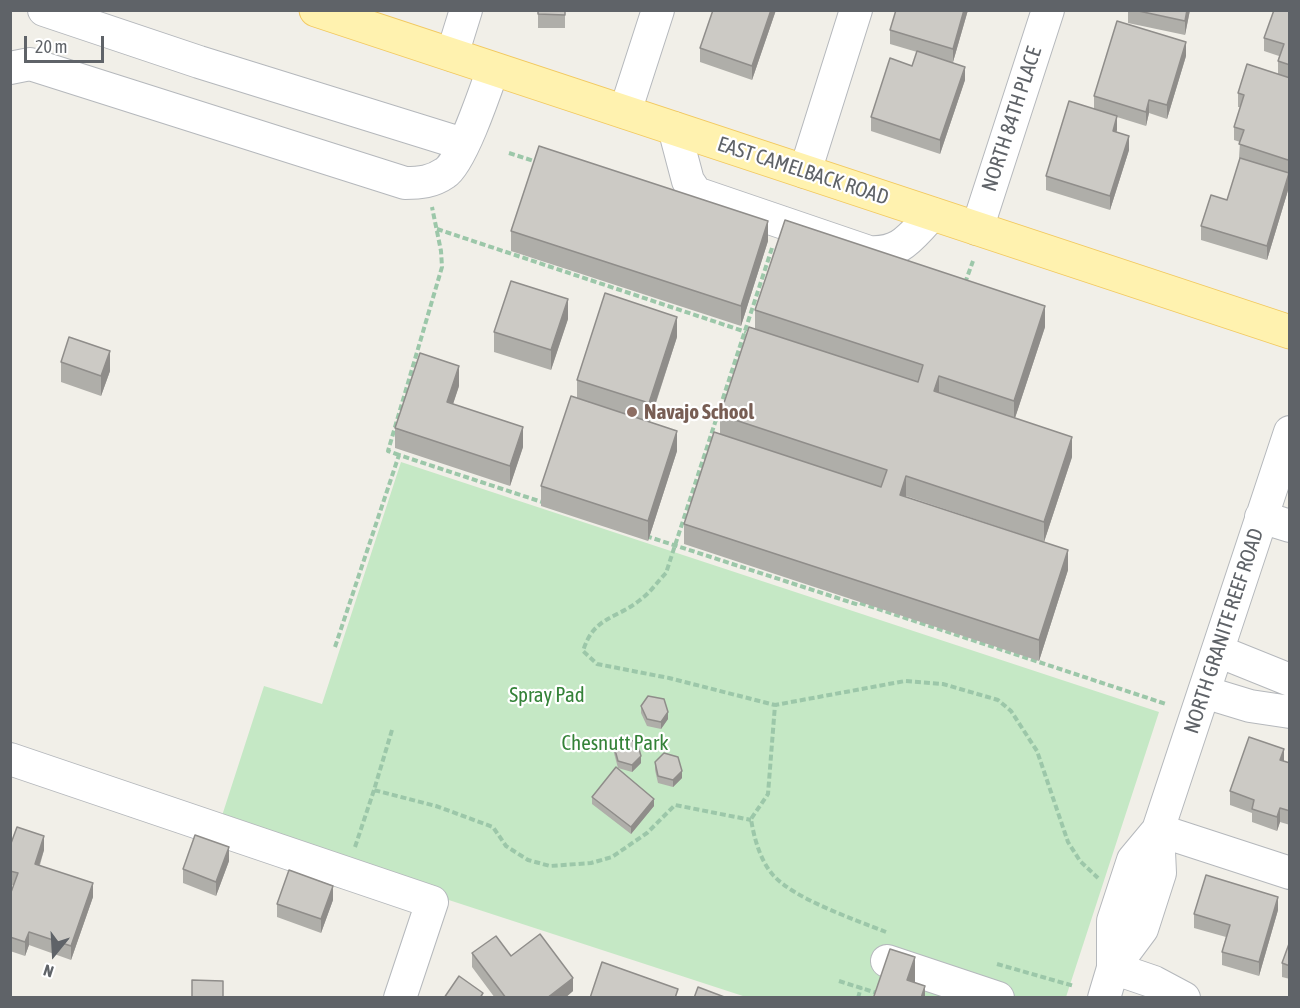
<!DOCTYPE html>
<html>
<head>
<meta charset="utf-8">
<style>
  body { margin:0 }
  #map { position:relative; width:1300px; height:1008px; overflow:hidden; background:#f1efe8; font-family:"Asap Condensed",sans-serif }
  canvas { display:block }
  .frame { position:absolute; inset:0; border:12px solid #5f6368; pointer-events:none }
  .north { position:absolute; left:24px; top:924px; width:60px; height:60px; -webkit-text-stroke:4px #fff; paint-order:stroke; rotate:198deg; font-size:16px; font-weight:700; line-height:24px; text-align:center; color:#5f6368 }
  .north::after { content:''; display:block; margin:auto; width:21px; height:27px; background:#5f6368; clip-path:polygon(50% 0,100% 100%,50% 72%,0 100%) }
  .scale { position:absolute; left:24px; top:36px; width:80px; height:27px; box-sizing:border-box; border:3px solid #5f6368; border-top:0; padding-left:8px; font-size:18px; line-height:21px; white-space:nowrap; color:#5f6368; -webkit-text-stroke:4px #fff; paint-order:stroke }
</style>
</head>
<body>
<div id="map">
<canvas width="1300" height="1008"></canvas>
<div class="frame"></div>
<div class="north">N</div>
<div class="scale">20 m</div>
</div>
<script>
const g = document.querySelector('canvas').getContext('2d');
g.lineJoin = 'round';
function fill(path, color) {
  g.fillStyle = color;
  g.fill(path, 'evenodd');
}
function stroke(path, color, width, dash) {
  g.strokeStyle = color;
  g.lineWidth = width;
  g.lineCap = dash ? 'butt' : 'round';
  g.setLineDash(dash || []);
  g.stroke(path);
}
function write(font, color, halo, rows, align = 'center') {
  g.font = font + ' "Asap Condensed",sans-serif';
  g.lineWidth = 4.5;
  g.setLineDash([]);
  g.textBaseline = 'middle';
  g.strokeStyle = halo;
  g.fillStyle = color;
  for (const [text, x, y, turn = 0] of rows) {
    g.save();
    g.translate(x, y);
    g.rotate((+turn || 0) * Math.PI / 180);
    g.textAlign = isNaN(turn) ? turn : align;
    if (halo) g.strokeText(text, 0, 0);
    g.fillText(text, 0, 0);
    g.restore();
  }
}
const green = new Path2D(`
  M401,462L1159,712L1066,997H746L219,825L264,686L322,704Z`);
const path = new Path2D(`
  M509,153L537,162
  M437,229L746,332
  M772,248L666,573C658,581 650,593 640,600C615,620 594,616 583,651L597,664L669,678L775,705
  M965,283L973,261
  M399,455L388,451L442,267L441,251L432,207
  M646,536L859,605
  M860,603L1166,704
  M335,647L399,455L545,503
  M392,730L374,790L436,806L493,827L506,846L528,860L550,866L591,863L612,857L647,833L675,805L751,820
  M355,847L374,790
  M886,932C856,920 794,899 773,875C760,860 754,838 751,819L768,794L775,705L905,681L943,684L998,700L1011,711L1037,751L1068,842L1080,861L1098,878
  M997,964L1074,986
  M839,981L880,994L879,998
  M858,998L861,987`);
const minor = new Path2D(`
  M44,10L199,62L463,144
  M452,55L466,10
  M10,68L30,64L405,183C420,183 432,182 445,173C461,163 486,89 493,69
  M625,112L658,10
  M674,128L688,181L696,193L869,252C903,254 911,235 933,214
  M805,172L856,10
  M977,229L1048,10
  M1261,517L1290,526
  M1218,651L1290,680
  M1204,692L1250,706L1290,712
  M10,759L432,902L400,998
  M1158,830L1290,873
  M887,961L998,998
  M1113,968V921L1133,860L1158,830
  M1113,968L1154,982L1184,998
  M1104,998L1113,968L1142,929L1160,873L1158,830L1290,432`);
const major = new Path2D(`
  M316,10L1290,332`);
const wall = new Path2D(`
  M538,10H589V11H565V28H538Z
  M776,10L752,80L700,62V48Z
  M968,10L953,62L965,80L940,154L871,131V117L912,66L917,52L890,44V30Z
  M1128,10H1190L1185,35L1128,23Z
  M1290,10L1289,187L1267,260L1201,240V226L1227,200L1247,160L1239,158L1240,142L1234,140V127L1240,107H1238V93L1278,74V61L1279,56L1264,51V38Z
  M1186,56L1167,119L1149,113L1146,126L1117,117L1116,133L1129,150L1110,210L1046,190V176L1094,109V96Z
  M511,231L768,241L741,326L511,251Z
  M755,310L1045,327L1015,418L1072,457L1044,542L906,496V497L1068,570L1039,661L684,544V524L720,434V415L755,329Z
  M568,319L551,370L494,352V332Z
  M677,337L650,422L677,451L648,541L541,506V486L577,398V380Z
  M61,362L110,371L101,396L61,382Z
  M459,386L453,404L523,447L510,486L395,448V428Z
  M641,706L668,719L661,729L647,726L641,713Z
  M614,746L641,763L632,772L618,768L614,753Z
  M655,762L682,778L673,787L658,783L655,770Z
  M1284,762L1290,763V825L1280,822L1277,831L1252,822V813L1230,805V791Z
  M592,797L654,806L631,834L592,804Z
  M10,846L44,850L40,865L93,897L71,960L29,945L25,956L10,951V895L14,886L10,884Z
  M229,861L216,896L183,883V869Z
  M333,900L321,933L277,917V904Z
  M1278,910L1259,976L1222,965V952L1226,937L1194,928V914Z
  M1290,941V979L1282,977V963Z
  M472,953L511,956L573,991L565,998H495L472,967Z`);
const shadedWall = new Path2D(`
  M771,10H776L752,80V66Z
  M964,10H968L953,62V49Z
  M1187,10H1190L1185,35V21Z
  M1186,42V56L1167,119V105Z
  M965,67V80L940,154V140Z
  M1149,100V113L1146,126V112Z
  M1117,116V130L1113,145V131Z
  M1129,136V150L1110,210V196Z
  M1290,156V170L1288,174V160Z
  M1289,173V187L1267,260V246Z
  M768,221V241L741,326V306Z
  M568,299V319L551,370V350Z
  M1045,306V327L1014,421V401Z
  M677,317V337L649,423V403Z
  M110,351V371L101,396V376Z
  M459,366V386L447,422V402Z
  M939,376V396L934,391Z
  M523,427V447L510,486V466Z
  M677,431V451L648,541V521Z
  M1072,437V457L1044,542V522Z
  M906,476V496L900,515V495Z
  M1068,550V570L1039,661V640Z
  M668,712V719L661,729V722Z
  M1284,749V763L1280,760Z
  M641,756V763L632,772V765Z
  M682,771V778L673,787V780Z
  M654,799V806L631,834V827Z
  M1280,808V822L1277,831V817Z
  M44,836V850L35,878V864Z
  M229,847V861L216,896V882Z
  M93,883V897L71,960V946Z
  M333,886V900L321,933V919Z
  M1278,897V910L1259,976V962Z
  M29,932V945L25,956V942Z
  M915,957V983L907,980Z
  M573,978V991L565,998H547Z
  M925,986V998H921Z`);
const building = new Path2D(`
  M538,10H565V15L538,14Z
  M713,10H771L752,66L700,48Z
  M896,10H964L953,49L890,30Z
  M1134,10H1187L1185,21Z
  M1274,10H1290V65L1278,61L1284,44L1264,38Z
  M1117,21L1186,42L1167,105L1149,100L1146,112L1094,96Z
  M917,51L965,67L940,140L871,117L890,58L912,66Z
  M1247,64L1290,78V156L1288,160L1239,144L1244,130L1234,127L1244,95L1238,93Z
  M1069,101L1117,116L1113,131L1129,136L1110,196L1046,176Z
  M539,146L768,221L741,306L511,231Z
  M1240,158L1289,173L1267,246L1201,226L1211,195L1227,200Z
  M785,220L1045,306L1014,401L939,376L934,391L1072,437L1044,522L906,476L900,495L1068,550L1039,640L684,524L714,432L881,487L887,470L720,415L749,327L918,382L923,365L755,310Z
  M511,281L568,299L551,350L494,332Z
  M605,293L677,317L649,403L577,380Z
  M69,337L110,351L101,376L61,362Z
  M420,353L459,366L447,402L523,427L510,466L395,428Z
  M571,396L677,431L648,521L541,486Z
  M648,696L664,699L668,712L661,722L647,719L641,706Z
  M1249,737L1284,749L1280,760L1290,763V811L1280,808L1277,817L1252,809L1254,800L1230,791Z
  M623,738L637,742L641,756L632,765L618,761L614,746Z
  M664,753L678,757L682,771L673,780L658,776L655,762Z
  M616,767L654,799L631,827L592,797Z
  M17,827L44,836L35,864L93,883L71,946L29,932L25,942L10,937V895L18,873L10,871V846Z
  M195,835L229,847L216,882L183,869Z
  M289,870L333,886L321,919L277,904Z
  M1206,875L1278,897L1259,962L1222,952L1230,925L1194,914Z
  M540,934L573,978L547,998H506L472,953L496,936L511,956Z
  M1290,941V966L1282,963Z
  M890,949L915,957L907,980L925,986L921,998H877L874,996Z
  M602,962L678,989L675,998H590Z
  M459,976L483,993L480,998H444Z
  M192,980L223,981V998H192Z
  M698,987L727,998H694Z`);
const markers = [
  [632,412,6,"#8d6e63"]
];
const streetNames = [
  ["NORTH 84TH PLACE",1012,119,-72],
  ["EAST CAMELBACK ROAD",803,171,18],
  ["NORTH GRANITE REEF ROAD",1224,631,-72]
];
const educationNames = [
  ["Navajo School",644,412]
];
const parkNames = [
  ["Spray Pad",547,695],
  ["Chesnutt Park",615,743]
];
fill(green, '#c5e8c5');
stroke(minor, '#b5b8bc', 34);
stroke(major, '#f2c960', 35);
stroke(path, '#9cc7a9', 4, [6, 3]);
stroke(minor, '#fff', 32);
stroke(major, '#fff2af', 33);
fill(wall, '#afaea9');
fill(shadedWall, '#8f8d8a');
fill(building, '#cccac5');
stroke(building, '#8f8d8a', 1.5);
for (const [x, y, r, color] of markers) {
  const dot = new Path2D();
  dot.arc(x, y, r, 0, 2 * Math.PI);
  g.fillStyle = color;
  g.fill(dot);
  stroke(dot, '#fff', 2);
}
write('21px', '#5f6368', '#fff', streetNames);
write('bold 21px', '#785e54', '#fff', educationNames, 'left');
write('21px', '#348238', '#fff', parkNames);
</script>
</body>
</html>
